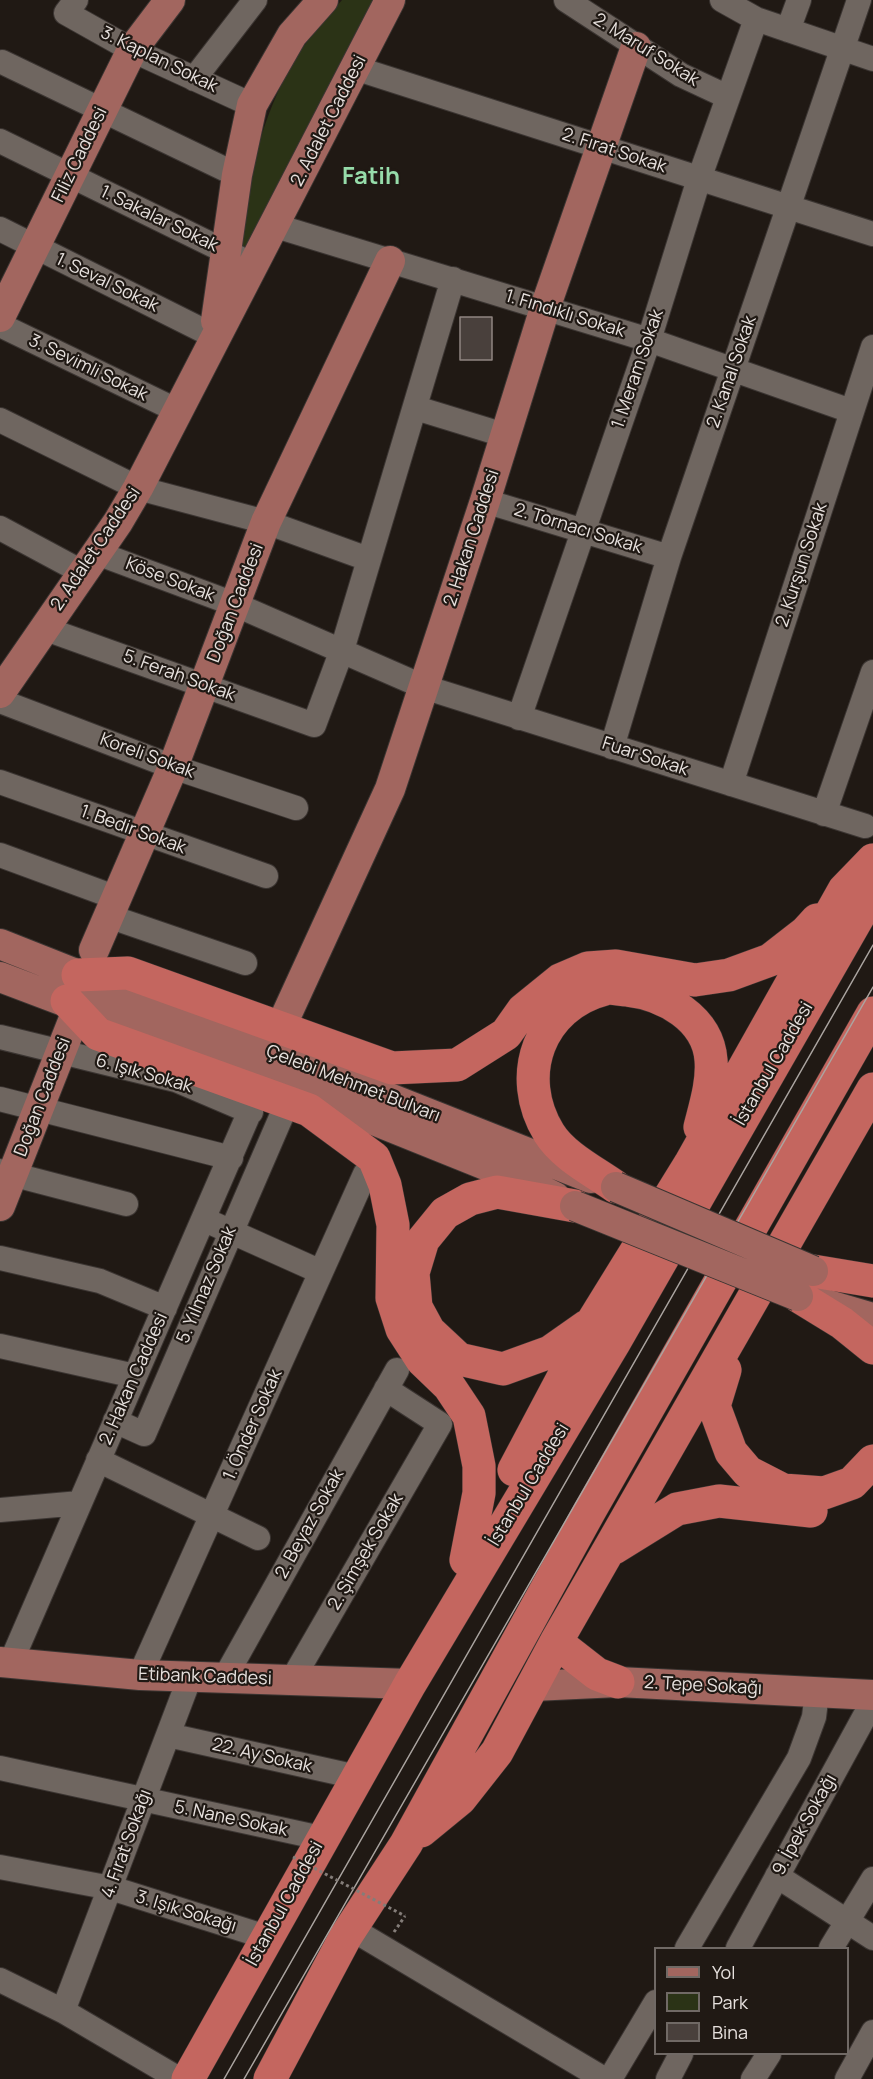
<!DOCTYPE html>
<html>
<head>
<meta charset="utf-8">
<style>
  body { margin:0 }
  #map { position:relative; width:873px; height:2079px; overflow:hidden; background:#201914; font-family:Manrope,sans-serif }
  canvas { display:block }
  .legend { position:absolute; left:654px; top:1947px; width:195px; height:108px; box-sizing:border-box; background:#201914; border:2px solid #706965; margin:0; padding:8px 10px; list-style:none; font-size:18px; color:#e7e1de }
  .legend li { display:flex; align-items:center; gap:12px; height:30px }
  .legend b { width:30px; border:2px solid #706965 }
</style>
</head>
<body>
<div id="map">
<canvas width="873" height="2079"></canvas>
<ul class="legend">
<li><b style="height:8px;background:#a2665f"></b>Yol</li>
<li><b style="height:16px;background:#2b3316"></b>Park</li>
<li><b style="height:16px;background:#49403c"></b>Bina</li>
</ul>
</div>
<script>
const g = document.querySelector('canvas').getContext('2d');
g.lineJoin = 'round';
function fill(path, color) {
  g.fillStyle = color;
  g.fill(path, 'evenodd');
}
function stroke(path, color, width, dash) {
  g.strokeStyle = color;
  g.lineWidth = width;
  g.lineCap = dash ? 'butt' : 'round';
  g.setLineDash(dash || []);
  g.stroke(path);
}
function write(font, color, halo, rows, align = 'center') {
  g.font = font + ' Manrope,sans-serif';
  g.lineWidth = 4.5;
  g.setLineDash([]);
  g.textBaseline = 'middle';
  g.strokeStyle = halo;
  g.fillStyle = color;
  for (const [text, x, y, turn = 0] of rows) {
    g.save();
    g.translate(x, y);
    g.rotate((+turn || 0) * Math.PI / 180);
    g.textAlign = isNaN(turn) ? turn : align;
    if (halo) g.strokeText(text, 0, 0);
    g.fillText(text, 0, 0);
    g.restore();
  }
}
const green = new Path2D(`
  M342,0H376L245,254L234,248C247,184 261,117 294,61C307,39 326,19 342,0Z`);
const building = new Path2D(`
  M460,317H492V360H460Z`);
const path = new Path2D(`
  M394,1932L405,1916`);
const minor = new Path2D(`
  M76,0L66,13L132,50L252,105
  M566,0L681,75L728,97
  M722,0L756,19L873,59
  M788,30L799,0
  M2,62L237,175
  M355,68L873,234
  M194,79L255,0
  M0,141L241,259
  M276,226L649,340L851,411
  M0,229L214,336
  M0,325L176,410
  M416,408L504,435
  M0,420L138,488L266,522L368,559
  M485,501L669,557
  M0,528L82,572
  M97,553L234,604L424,687L865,826
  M43,628L314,725L342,650L453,279
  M0,701L173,767L296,808
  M519,718L649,340L699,179L756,19
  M612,747L669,557L859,0
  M0,782L266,876
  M731,784L873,347
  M824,814L873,672
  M0,855L117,898
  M111,917L245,963
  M0,1037L176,1080L251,1112
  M0,1099L231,1158
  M0,1171L126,1204
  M214,1224L321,1272
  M0,1258L100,1281L165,1308
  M0,1346L135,1376
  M115,1421L144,1434L285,1108
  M98,1460L258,1538
  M0,1510L80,1503
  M11,1662L257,1095
  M140,1675L365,1174
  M224,1679L397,1370
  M292,1680L440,1424L386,1389
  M168,1735L357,1777
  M0,1768L321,1838
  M0,1867L111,1888L266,1937
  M777,1876L873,1938
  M350,1928L604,2079
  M687,1948L799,1758L814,1717L817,1692
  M738,1948L873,1701
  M831,1948L873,1879
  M0,1980L63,2011L179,2079
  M63,2011L190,1677
  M610,2079L656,2002
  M668,2079L681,2054
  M753,2079L769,2054
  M847,2079L873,2032`);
const major = new Path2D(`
  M0,317L132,50L170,0
  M216,321L237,175L252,105L292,35L323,0
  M0,693L118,522L138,488L390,0
  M0,944L591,1178
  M94,950L173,767L266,522L390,261
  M0,977L294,1088L508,1174L555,1197
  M284,1020L390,789L485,501L545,308L636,47
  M0,1206L73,1021
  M818,1302L873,1318
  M0,1662L140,1675L410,1684
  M533,1686L618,1682L873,1695`);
const highway = new Path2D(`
  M78,975L128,973L392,1068L457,1065L506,1034L523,1010L560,980L588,968L616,966L695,980L729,975L770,960L806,932L817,920
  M67,1001L98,1034L309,1110L374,1158L385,1185L393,1225L392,1298L402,1329L422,1360L449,1386L469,1416L479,1466V1493L466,1560
  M616,1187C595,1172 563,1156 549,1133C514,1076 539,1006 605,989C612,987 620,990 627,990C664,994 708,1018 711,1060C713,1082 705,1107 700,1127
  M575,1206L497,1192L470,1199L445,1213L423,1240L413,1273L416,1307L429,1331L459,1359L503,1369L550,1352L587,1326
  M813,1271L873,1281
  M798,1296L842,1323L873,1348
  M725,1370L714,1406L731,1452L748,1472L783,1490L824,1493L852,1483L873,1461
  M514,1470L593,1321L690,1164L844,890L873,860
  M614,1548L677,1509L719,1501L811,1511
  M556,1642L597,1674L618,1682
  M421,1831L460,1799L497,1752L556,1642L873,1089
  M188,2079L410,1684L614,1343L873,891
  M270,2079L346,1936L406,1844L589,1512L873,1013`);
const tram = new Path2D(`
  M224,2079L873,945
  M244,2079L873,987`);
const pathBridge = new Path2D(`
  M293,1857L405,1916`);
const majorBridge = new Path2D(`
  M616,1187L813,1271
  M575,1206L798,1296`);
const streetNames = [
  ["2. Maruf Sokak",646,50,32],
  ["3. Kaplan Sokak",159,60,26],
  ["2. Adalet Caddesi",329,121,-63],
  ["2. Fırat Sokak",614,151,18],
  ["Filiz Caddesi",80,155,-64],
  ["1. Sakalar Sokak",159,219,26],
  ["1. Seval Sokak",107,283,26],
  ["1. Fındıklı Sokak",565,314,17],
  ["3. Sevimli Sokak",88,368,26],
  ["1. Meram Sokak",638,369,-71],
  ["2. Kanal Sokak",732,372,-71],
  ["2. Tornacı Sokak",578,529,17],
  ["2. Hakan Caddesi",472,538,-72],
  ["2. Adalet Caddesi",96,549,-56],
  ["2. Kurşun Sokak",802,565,-72],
  ["Köse Sokak",170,580,21],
  ["Doğan Caddesi",236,603,-69],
  ["5. Ferah Sokak",179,676,20],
  ["Koreli Sokak",147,756,20],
  ["Fuar Sokak",645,757,18],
  ["1. Bedir Sokak",133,830,20],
  ["İstanbul Caddesi",774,1064,-60],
  ["6. Işık Sokak",144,1074,16],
  ["Çelebi Mehmet Bulvarı",353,1084,21],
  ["Doğan Caddesi",43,1097,-69],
  ["5. Yılmaz Sokak",207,1285,-67],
  ["2. Hakan Caddesi",134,1379,-66],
  ["1. Önder Sokak",253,1425,-66],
  ["İstanbul Caddesi",529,1485,-59],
  ["2. Beyaz Sokak",310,1524,-61],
  ["2. Şimşek Sokak",366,1552,-60],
  ["Etibank Caddesi",205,1677,2],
  ["2. Tepe Sokağı",703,1686,3],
  ["22. Ay Sokak",262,1756,13],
  ["5. Nane Sokak",231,1819,12],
  ["9. İpek Sokağı",805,1825,-61],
  ["4. Fırat Sokağı",127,1844,-70],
  ["İstanbul Caddesi",285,1904,-61],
  ["3. Işık Sokağı",186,1912,17]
];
const districtNames = [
  ["Fatih",371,177]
];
fill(green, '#2b3316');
fill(building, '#49403c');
stroke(building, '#908581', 1.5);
stroke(minor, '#3b3532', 26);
stroke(major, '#3b3532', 32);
stroke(highway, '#3b3532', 34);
stroke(path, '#847d79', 3, [3, 3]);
stroke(minor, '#6f6660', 24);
stroke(major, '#a2665f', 30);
stroke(highway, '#c4665f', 33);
stroke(tram, '#aba5a1', 1.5);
stroke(majorBridge, '#3b3532', 32, []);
stroke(pathBridge, '#847d79', 3, [3, 3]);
stroke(majorBridge, '#a2665f', 30);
write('18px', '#e7e1de', '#201914', streetNames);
write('bold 24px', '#96dcaa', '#201914', districtNames);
</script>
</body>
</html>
